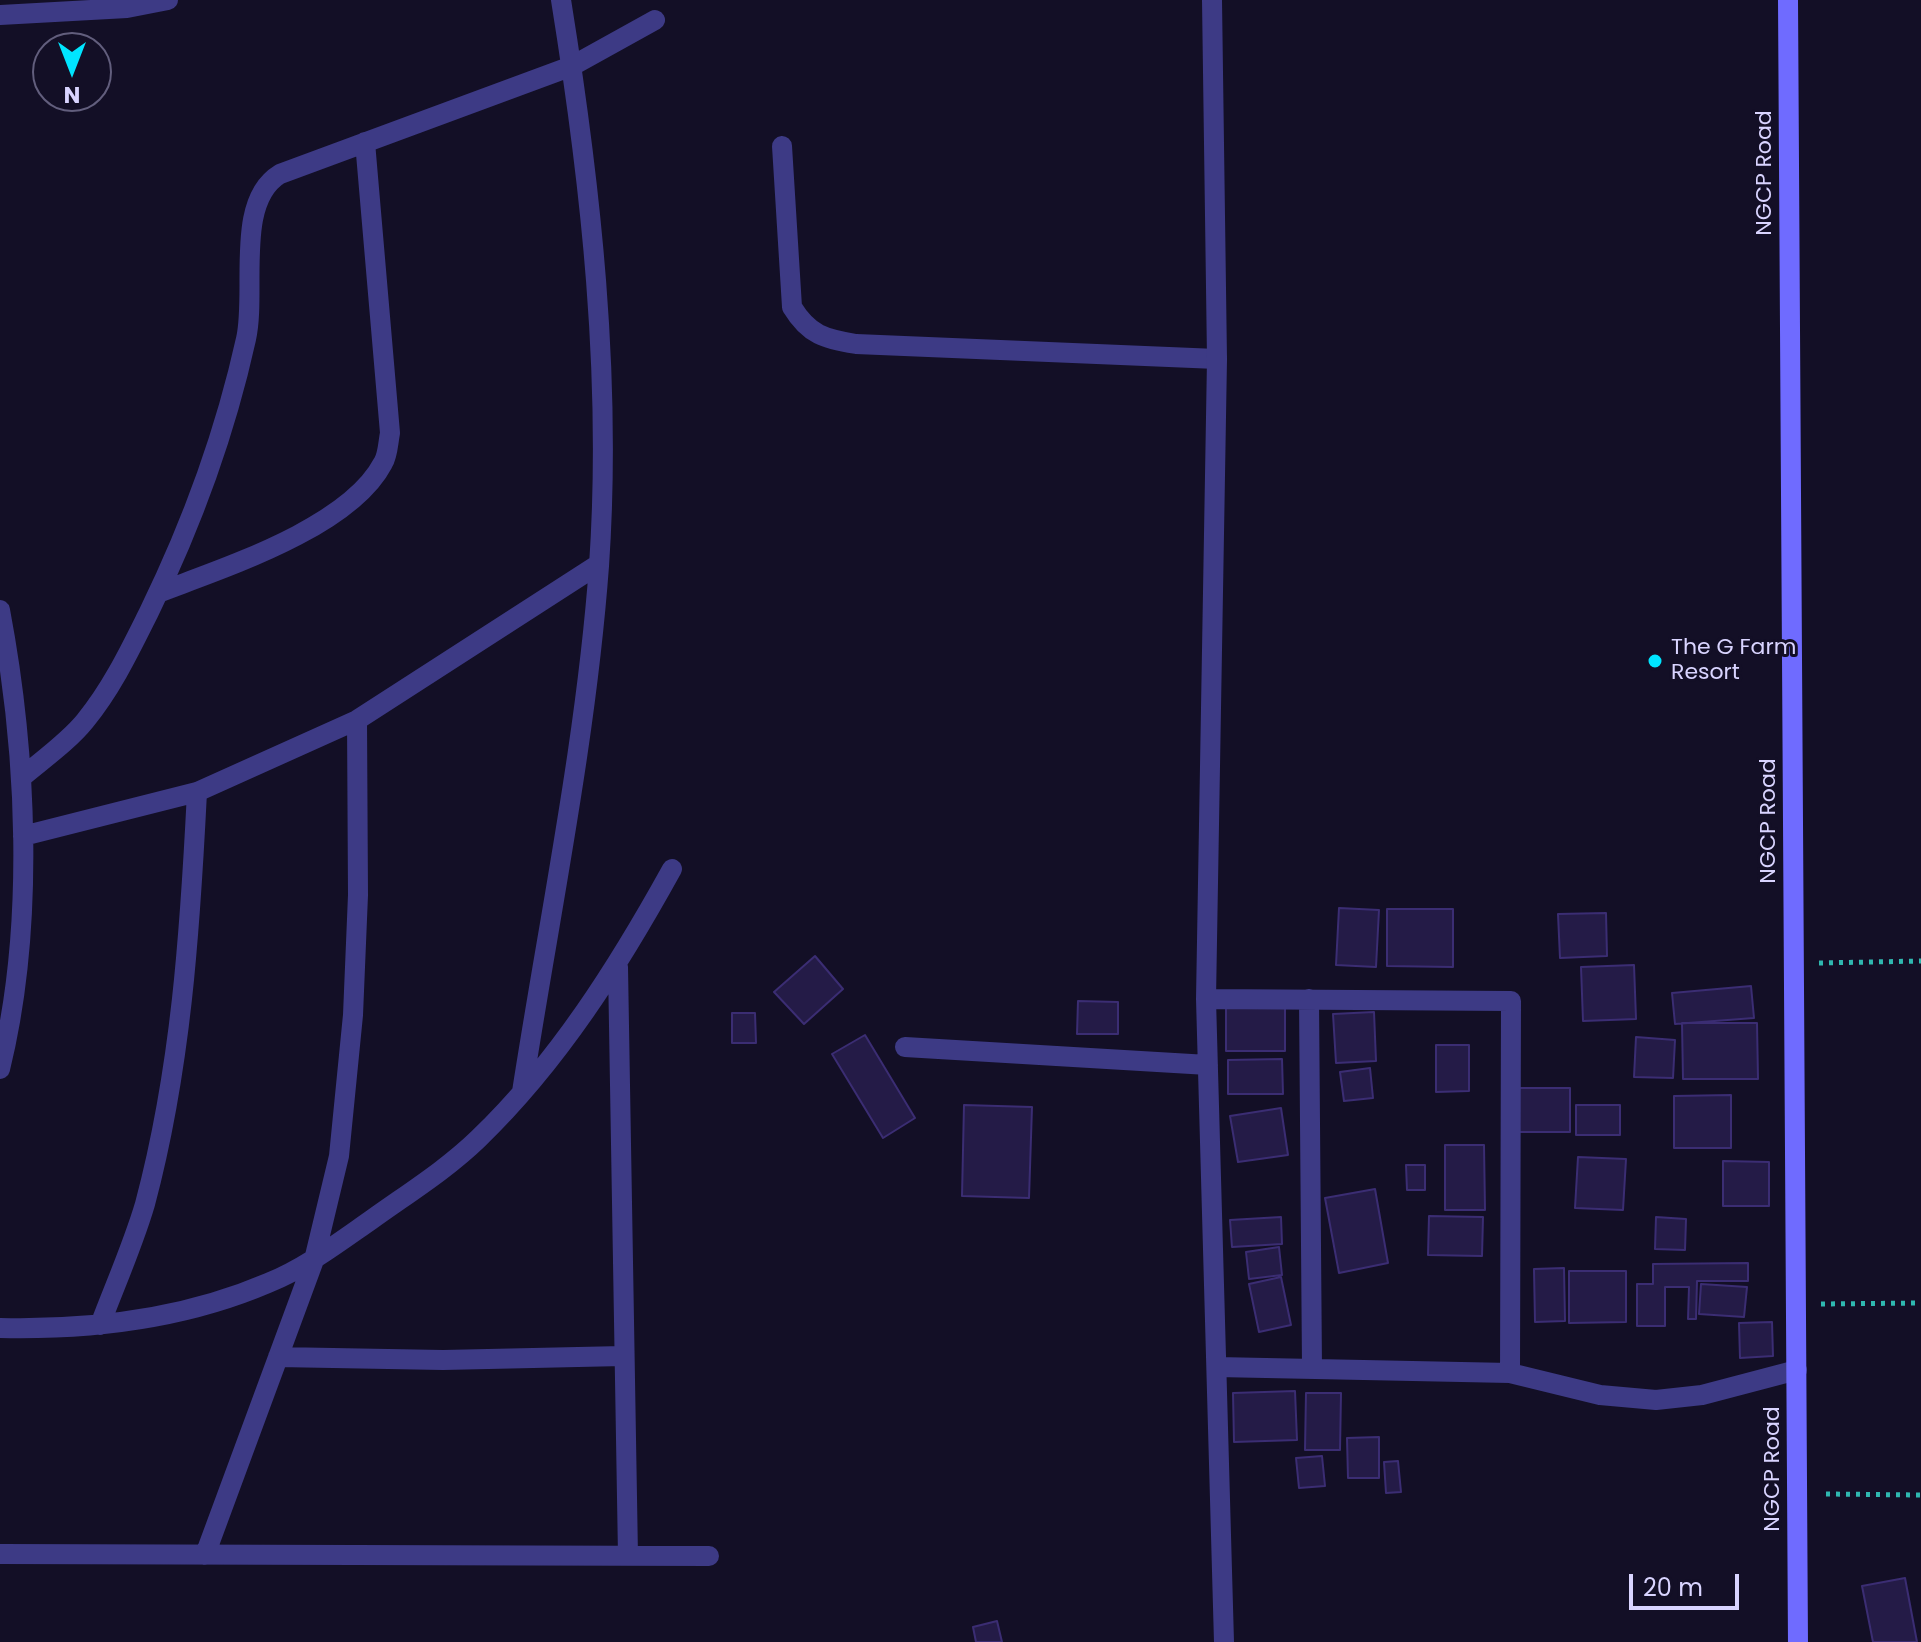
<!DOCTYPE html>
<html>
<head>
<meta charset="utf-8">
<style>
  body { margin:0 }
  #map { position:relative; width:1921px; height:1642px; overflow:hidden; background:#130f26; font-family:Poppins,sans-serif }
  canvas { display:block }
  .north { position:absolute; left:32px; top:32px; width:80px; height:80px; box-sizing:border-box; background:#130f26; border:2px solid #625e7d; border-radius:50%; rotate:180deg; font-size:22px; font-weight:700; line-height:32px; text-align:center; color:#d9d4ff }
  .north::after { content:''; display:block; margin:auto; width:28px; height:36px; background:#00e5ff; clip-path:polygon(50% 0,100% 100%,50% 72%,0 100%) }
  .scale { position:absolute; left:1629px; top:1574px; width:110px; height:36px; box-sizing:border-box; border:4px solid #d9d4ff; border-top:0; padding-left:10px; font-size:24px; line-height:28px; white-space:nowrap; color:#d9d4ff; -webkit-text-stroke:6px #130f26; paint-order:stroke }
</style>
</head>
<body>
<div id="map">
<canvas width="1921" height="1642"></canvas>
<div class="north">N</div>
<div class="scale">20 m</div>
</div>
<script>
const g = document.querySelector('canvas').getContext('2d');
g.lineJoin = 'round';
function fill(path, color) {
  g.fillStyle = color;
  g.fill(path, 'evenodd');
}
function stroke(path, color, width, dash) {
  g.strokeStyle = color;
  g.lineWidth = width;
  g.lineCap = dash ? 'butt' : 'round';
  g.setLineDash(dash || []);
  g.stroke(path);
}
function write(font, color, halo, rows, align = 'center') {
  g.font = font + ' Poppins,sans-serif';
  g.lineWidth = 6;
  g.setLineDash([]);
  g.textBaseline = 'middle';
  g.strokeStyle = halo;
  g.fillStyle = color;
  for (const [text, x, y, turn = 0] of rows) {
    g.save();
    g.translate(x, y);
    g.rotate((+turn || 0) * Math.PI / 180);
    g.textAlign = isNaN(turn) ? turn : align;
    if (halo) g.strokeText(text, 0, 0);
    g.fillText(text, 0, 0);
    g.restore();
  }
}
const building = new Path2D(`
  M1339,908L1379,910L1376,967L1336,965Z
  M1387,909H1453V967L1387,966Z
  M1606,913L1607,956L1560,958L1558,914Z
  M815,956L843,989L804,1024L774,992Z
  M1634,965L1636,1019L1583,1021L1581,967Z
  M1751,986L1754,1018L1675,1024L1672,993Z
  M1078,1001L1118,1002V1034H1077Z
  M1226,1005H1285V1051H1226Z
  M1374,1012L1376,1061L1336,1063L1333,1014Z
  M732,1013H755L756,1043H732Z
  M1682,1023H1757L1758,1079H1683Z
  M865,1035L915,1118L883,1138L832,1054Z
  M1636,1037L1675,1040L1673,1078L1634,1077Z
  M1436,1045H1469V1091L1436,1092Z
  M1282,1059L1283,1094H1228V1060Z
  M1370,1068L1373,1098L1344,1101L1340,1072Z
  M1518,1088H1570V1132H1519Z
  M1731,1095V1148H1674V1096Z
  M964,1105L1032,1107L1029,1198L962,1196Z
  M1576,1105H1620V1135H1576Z
  M1281,1108L1288,1155L1238,1162L1230,1116Z
  M1445,1145H1484L1485,1210H1445Z
  M1578,1157L1626,1159L1623,1210L1575,1208Z
  M1723,1161L1769,1162V1206H1723Z
  M1406,1165H1425V1190H1407Z
  M1375,1189L1388,1263L1339,1273L1325,1198Z
  M1429,1216L1483,1217L1482,1256L1428,1255Z
  M1281,1217L1282,1244L1232,1247L1230,1220Z
  M1656,1217L1686,1219L1685,1250L1655,1249Z
  M1279,1247L1282,1275L1249,1279L1246,1252Z
  M1748,1263V1281H1697L1696,1319H1688L1689,1287H1665V1326H1637V1284H1653V1264Z
  M1564,1268L1565,1321L1535,1322L1534,1269Z
  M1569,1271H1626V1322L1569,1323Z
  M1281,1277L1291,1325L1259,1332L1249,1284Z
  M1701,1284L1747,1287L1744,1317L1699,1314Z
  M1772,1322L1773,1356L1740,1358L1739,1323Z
  M1295,1391L1297,1440L1234,1442L1233,1393Z
  M1306,1393H1341L1340,1450H1305Z
  M1379,1437V1478H1348L1347,1438Z
  M1322,1456L1325,1486L1299,1488L1296,1458Z
  M1398,1461L1401,1492L1386,1493L1384,1462Z
  M1905,1578L1917,1642H1873L1862,1586Z
  M997,1621L1002,1642H976L973,1627Z`);
const path = new Path2D(`
  M1819,963L1921,961
  M1821,1304L1921,1303
  M1826,1494L1921,1495`);
const lane = new Path2D(`
  M782,146L792,307C809,335 825,339 856,344L1217,359`);
const street = new Path2D(`
  M1212,0L1217,359L1206,999L1224,1642
  M0,15L127,8L168,0
  M158,593C223,568 349,528 383,463C388,455 388,443 390,433L365,142
  M0,610C27,753 35,927 0,1069
  M21,778C42,760 68,742 85,721C112,688 130,650 149,612C192,524 225,434 246,339C257,291 234,202 280,174L572,66L655,20
  M23,836L197,792L357,720L599,564
  M618,967L628,1556
  M1206,999L1511,1001L1510,1373
  M1309,999L1312,1368
  M905,1047L1208,1065
  M522,1092C549,918 586,742 599,566C612,377 591,186 561,0
  M100,1325C115,1285 133,1245 145,1204C181,1069 190,932 197,792
  M0,1328C90,1330 184,1319 268,1283C305,1268 338,1243 371,1220C407,1194 446,1170 478,1139C558,1062 619,965 672,869
  M278,1357L443,1360L623,1356
  M1217,1367L1510,1373L1600,1395L1656,1400L1702,1395L1797,1370
  M0,1554L709,1556
  M205,1555L314,1260L339,1156L353,1015L358,895L357,720`);
const secondary = new Path2D(`
  M1788,0L1798,1642`);
const markers = [
  [1655,661,8,"#00e5ff"]
];
const streetNames = [
  ["NGCP Road",1765,173,-90],
  ["NGCP Road",1769,821,-90],
  ["NGCP Road",1773,1469,-90]
];
const poiNames = [
  ["The G Farm",1671,648],
  ["Resort",1671,673]
];
fill(building, '#241b47');
stroke(building, '#3b2d73', 2);
stroke(path, '#2fb8b0', 5, [4, 6]);
stroke(lane, '#3d3a85', 20);
stroke(street, '#3d3a85', 20);
stroke(secondary, '#6f6bff', 20);
for (const [x, y, r, color] of markers) {
  const dot = new Path2D();
  dot.arc(x, y, r, 0, 2 * Math.PI);
  g.fillStyle = color;
  g.fill(dot);
  stroke(dot, '#130f26', 3);
}
write('22px', '#d9d4ff', '#130f26', streetNames);
write('22px', '#d9d4ff', '#130f26', poiNames, 'left');
</script>
</body>
</html>
